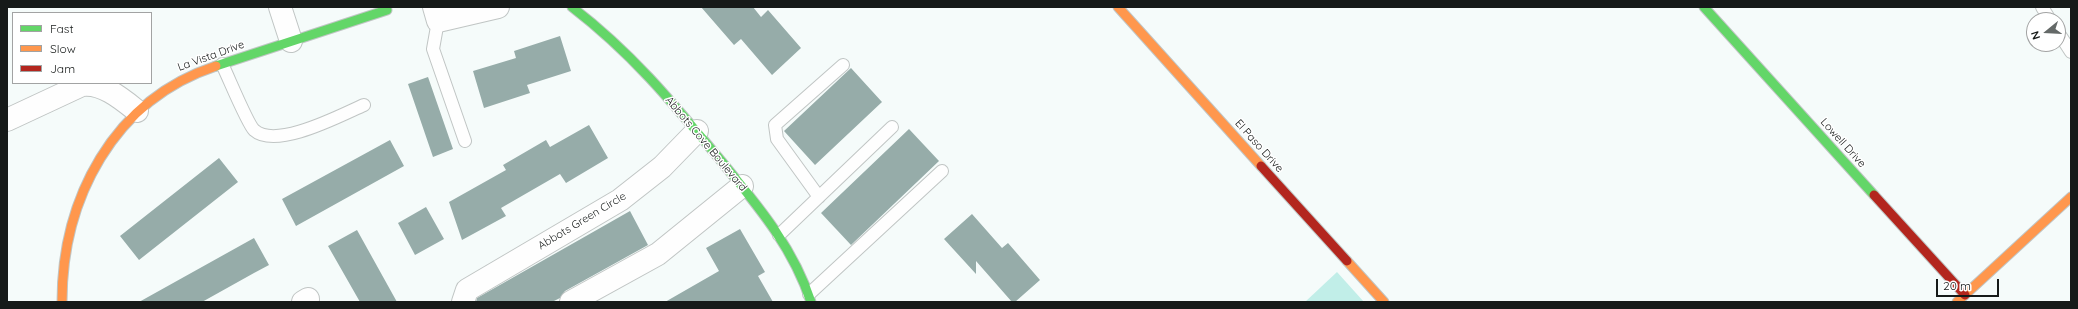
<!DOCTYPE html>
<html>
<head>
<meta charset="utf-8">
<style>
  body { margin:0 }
  #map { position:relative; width:2078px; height:309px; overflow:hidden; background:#f5fbfa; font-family:Quicksand,sans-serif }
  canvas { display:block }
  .frame { position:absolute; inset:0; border:8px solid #161a19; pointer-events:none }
  .legend { position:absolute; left:12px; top:12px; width:140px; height:72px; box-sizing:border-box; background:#fff; border:1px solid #a2a3a3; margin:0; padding:5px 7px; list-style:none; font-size:12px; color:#161a19 }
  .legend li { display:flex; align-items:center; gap:8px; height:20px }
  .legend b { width:20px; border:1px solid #a2a3a3 }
  .north { position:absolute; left:2026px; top:12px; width:40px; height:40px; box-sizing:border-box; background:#fff; border:1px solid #a2a3a3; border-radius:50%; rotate:252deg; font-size:11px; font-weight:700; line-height:16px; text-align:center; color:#161a19 }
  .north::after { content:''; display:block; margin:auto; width:14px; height:18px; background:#646968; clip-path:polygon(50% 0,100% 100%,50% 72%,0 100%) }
  .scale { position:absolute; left:1936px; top:279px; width:63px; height:18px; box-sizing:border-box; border:2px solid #161a19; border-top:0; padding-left:5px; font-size:12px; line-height:14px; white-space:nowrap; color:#161a19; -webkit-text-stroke:3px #fff; paint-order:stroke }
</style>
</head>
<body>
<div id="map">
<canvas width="2078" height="309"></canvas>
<div class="frame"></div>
<ul class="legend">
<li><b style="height:5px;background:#63d668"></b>Fast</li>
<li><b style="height:5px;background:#ff974d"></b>Slow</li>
<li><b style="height:5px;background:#b3261e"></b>Jam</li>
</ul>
<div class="north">N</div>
<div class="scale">20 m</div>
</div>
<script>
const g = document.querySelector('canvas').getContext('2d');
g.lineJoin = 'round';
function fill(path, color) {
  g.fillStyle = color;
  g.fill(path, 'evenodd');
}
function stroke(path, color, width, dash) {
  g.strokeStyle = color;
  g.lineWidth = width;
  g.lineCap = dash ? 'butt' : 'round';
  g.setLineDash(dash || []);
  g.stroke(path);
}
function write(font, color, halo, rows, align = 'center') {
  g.font = font + ' Quicksand,sans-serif';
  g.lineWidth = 3;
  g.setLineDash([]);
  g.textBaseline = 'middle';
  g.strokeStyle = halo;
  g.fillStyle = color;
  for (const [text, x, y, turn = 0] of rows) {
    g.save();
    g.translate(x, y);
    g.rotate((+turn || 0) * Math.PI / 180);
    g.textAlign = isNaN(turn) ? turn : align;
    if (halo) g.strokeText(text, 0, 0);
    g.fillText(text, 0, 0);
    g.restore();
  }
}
const green = new Path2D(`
  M1337,272L1364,302H1305Z`);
const building = new Path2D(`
  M701,7H753L761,17L768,10L801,48L772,75L741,39L734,45Z
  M560,36L571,71L527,85L530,93L484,108L473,71L516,58L514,51Z
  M851,68L882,102L815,165L784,131Z
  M428,77L453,149L433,157L408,84Z
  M589,125L608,158L566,183L560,174L501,208L506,216L462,240L449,202L506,170L503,165L546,140L550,147Z
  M909,129L939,161L851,245L821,213Z
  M390,140L404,166L296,226L282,199Z
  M219,158L238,182L139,260L120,236Z
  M426,207L444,239L415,255L398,223Z
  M630,211L648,245L565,291L560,298L552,302H476L477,298Z
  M972,214L1002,248L1008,243L1040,280L1015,302H1012L976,261V274L944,239Z
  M740,229L765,272L758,276L773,302H665L719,271L706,248Z
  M357,230L397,302H360L328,246Z
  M254,238L269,265L254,273L202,302H139Z`);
const lane = new Path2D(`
  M2042,7L2050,20
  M438,21L433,49L465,141
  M2058,32L2071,52
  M222,64C228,76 247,123 254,130C276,150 341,115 364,105
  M819,197L777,139L775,125L843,65
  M779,235L892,127
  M809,294L942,171`);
const street = new Path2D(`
  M280,7L291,41
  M434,7L438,21L498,7
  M7,120L82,85C102,82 122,99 137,111
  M303,302L308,299
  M463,302L467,290L620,200L662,167L697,131
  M571,302L658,254L742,186`);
const fast = new Path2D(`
  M572,7C633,54 673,103 722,162C758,206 793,247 811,302
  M1704,7L1874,195
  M216,66L387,10`);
const slow = new Path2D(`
  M1118,7L1261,166
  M1347,261L1384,302
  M62,302C62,199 113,100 216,66
  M1957,302L2071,197`);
const jam = new Path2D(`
  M1261,166L1347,261
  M1874,195L1965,295`);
const streetNames = [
  ["La Vista Drive",211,56,-20],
  ["Lowell Drive",1843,143,48],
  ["Abbots Cove Boulevard",706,144,50],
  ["El Paso Drive",1259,146,48],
  ["Abbots Green Circle",582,221,-31]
];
fill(green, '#c1eee8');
fill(building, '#96aca9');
stroke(lane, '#c0c5c4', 14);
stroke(street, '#c0c5c4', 24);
stroke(fast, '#c0c5c4', 11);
stroke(slow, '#c0c5c4', 11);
stroke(jam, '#c0c5c4', 11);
stroke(lane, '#fefefe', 12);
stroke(street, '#fefefe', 22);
stroke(fast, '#63d668', 9);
stroke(slow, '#ff974d', 9);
stroke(jam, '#b3261e', 9);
write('11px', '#161a19', '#fff', streetNames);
</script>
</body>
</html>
